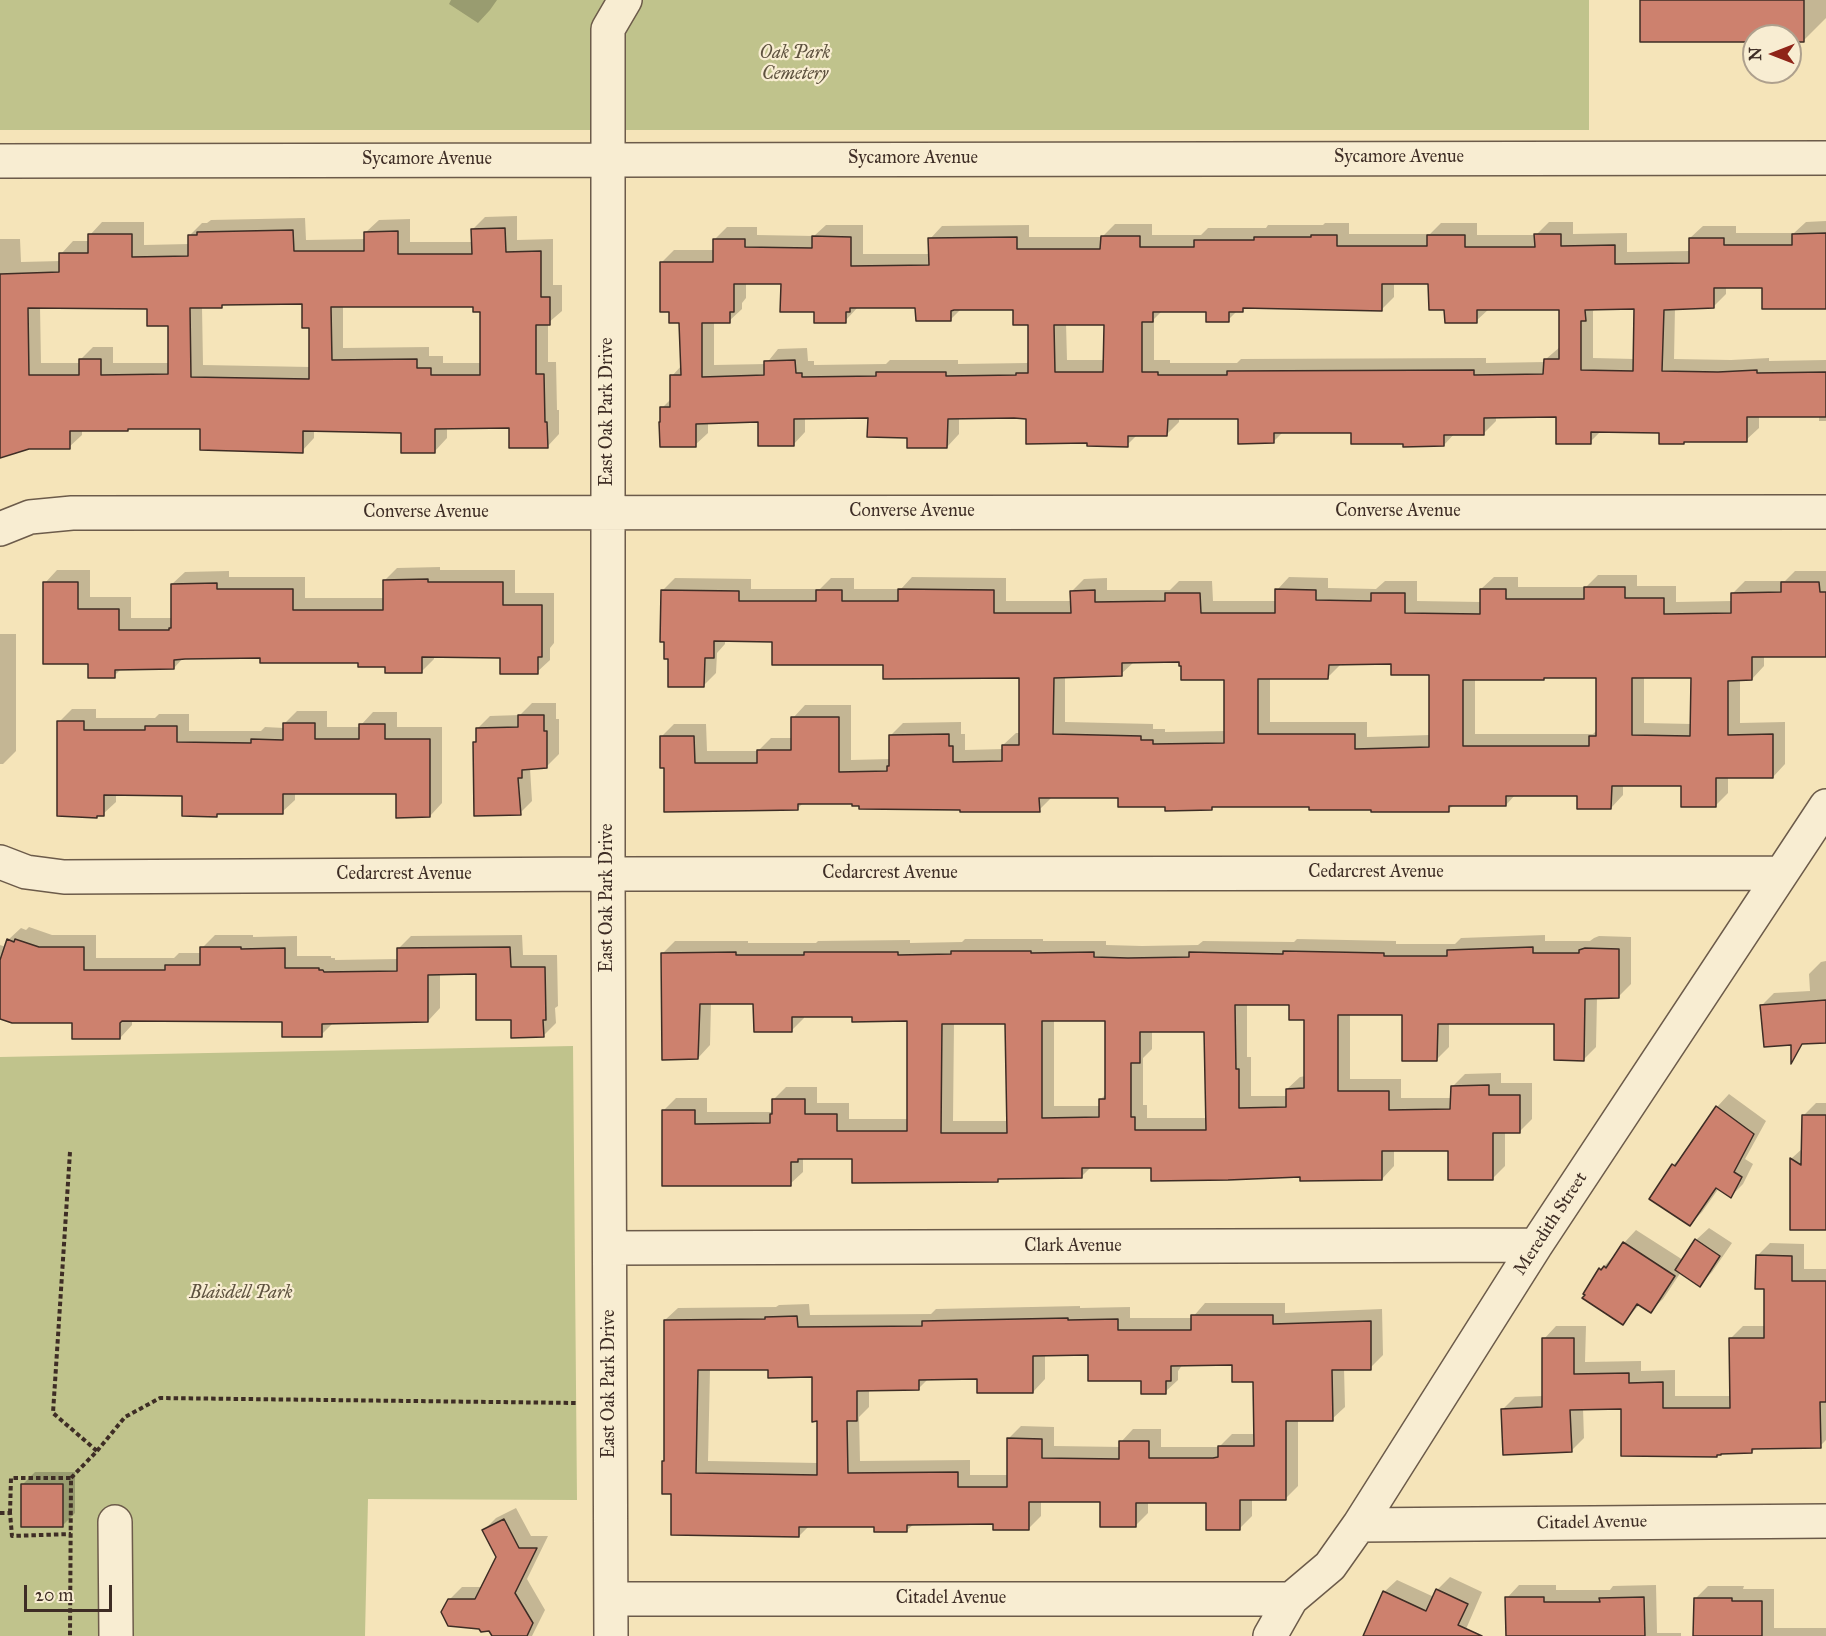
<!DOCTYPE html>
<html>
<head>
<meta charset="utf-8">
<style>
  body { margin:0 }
  #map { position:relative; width:1826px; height:1636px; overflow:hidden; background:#f5e4b9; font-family:"IM FELL Great Primer",serif }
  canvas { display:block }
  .north { position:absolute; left:1742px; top:24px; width:60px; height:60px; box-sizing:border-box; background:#f8edd2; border:2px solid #aea08d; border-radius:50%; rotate:270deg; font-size:16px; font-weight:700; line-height:24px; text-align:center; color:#3e2d25 }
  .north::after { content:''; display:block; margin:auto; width:21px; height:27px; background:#8f2418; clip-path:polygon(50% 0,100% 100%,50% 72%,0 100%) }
  .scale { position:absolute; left:24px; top:1585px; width:88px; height:27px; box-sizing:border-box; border:3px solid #3e2d25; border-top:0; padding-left:8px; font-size:18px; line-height:21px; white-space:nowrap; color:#3e2d25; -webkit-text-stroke:4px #f8edd2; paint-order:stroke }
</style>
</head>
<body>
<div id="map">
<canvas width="1826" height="1636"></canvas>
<div class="north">N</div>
<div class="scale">20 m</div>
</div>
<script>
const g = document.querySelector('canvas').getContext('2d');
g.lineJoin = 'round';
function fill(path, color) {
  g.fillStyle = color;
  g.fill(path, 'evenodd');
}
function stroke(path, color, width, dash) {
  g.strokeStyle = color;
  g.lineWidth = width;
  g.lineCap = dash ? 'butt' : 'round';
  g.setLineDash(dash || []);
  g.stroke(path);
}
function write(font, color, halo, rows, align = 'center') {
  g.font = font + ' "IM FELL Great Primer",serif';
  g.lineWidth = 4.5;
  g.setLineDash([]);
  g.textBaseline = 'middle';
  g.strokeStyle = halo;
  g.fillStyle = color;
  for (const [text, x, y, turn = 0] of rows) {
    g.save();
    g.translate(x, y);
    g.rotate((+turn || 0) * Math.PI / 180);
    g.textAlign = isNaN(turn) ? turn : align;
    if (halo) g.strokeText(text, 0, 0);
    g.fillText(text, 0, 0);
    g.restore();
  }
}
const green = new Path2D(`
  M0,0H1589V130H0Z
  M573,1046L577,1500L368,1499L365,1636H0V1057Z`);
const shadow = new Path2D(`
  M451,0H497L490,10L478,23L449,4Z
  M1642,0H1826V18L1804,40H1790V36H1754V40Z
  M517,216V240L553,239V285H562V311L548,323V362H556L557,410H559V434L547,447L510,427H447V438L435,451L402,432L314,430V438L302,451L201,427L82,429V435L69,447H29L0,458V239H20L21,262L61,261V254L73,241H90V235L102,222H144V245L189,244V236L202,223H207L211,220L305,218L306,240L366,239V232L379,220L410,219V242H473V229L485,217ZM303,303L310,327V367L203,365L202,307L222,306L224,304ZM343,305H473L481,310V363H443V356H429V347L343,348ZM40,307H149L169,325V363H113V347H93L80,360V363H41Z
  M1826,221V308L1764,287H1726V294L1713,307L1675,308L1674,359L1731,360L1769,358V361L1826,360V421H1819V415L1759,416V428L1746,440H1686L1684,442L1660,432L1601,431L1590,442L1558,416H1496V421L1484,433H1455L1444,445L1405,442L1353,432H1283L1273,442L1239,417L1179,418V422L1167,434H1138L1127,445L1089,442L1027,417L959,418V434L947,447L908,436L869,417H805V432L793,445L759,421L708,422V433L695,445L662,408L672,398V376L682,365L680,322L661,263L674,250H714V240L727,227H757V235L814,236L826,225H863V254H930V239L942,226L1029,225V237H1102L1115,224H1152V235H1201L1208,228H1266L1268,225H1323L1325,223H1349V234H1430L1441,223H1477V235H1536L1549,222H1573V234L1627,233V252L1690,251V238L1703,226H1736V233H1794L1806,222ZM746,282H782L816,310L845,321L858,307L917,306L951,319L961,309H1015L1030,323V360L1027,363L958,364V360H890L886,364L814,365V361H808L807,348L778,349L766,364L714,365V322L729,321L742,309V303L746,298ZM1394,283H1430L1446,308L1476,321L1490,308L1560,309V347L1546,359V362L1486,363V358L1241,359L1237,363H1170V360H1154V319L1163,310L1207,311L1228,320L1238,310H1242L1246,307L1381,310L1394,297ZM1636,308L1634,359L1593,358V311L1595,309ZM1066,323H1105L1104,360H1067Z
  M440,567V570H515V593H554V643L550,648V660L537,672L501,656H434V659L421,672L360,661L262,657L183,658L174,668H122L114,676L90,663L45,583L57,570H90V597H131V618H173L172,584L185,572L229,571V577H305V598H385V580L397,568Z
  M1795,571H1826V655H1764V666L1752,679H1740V723L1785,722V764L1773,777H1728V793L1715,806L1682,785H1623V795L1611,808L1579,795H1515L1506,805H1454L1448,810L1311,806H1214L1211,809L1167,806L1120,796L1051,798L1039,810L861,804L853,802H804L798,808L665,767L661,737L674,724H706L707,751H758L771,738H793V718L805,705H851V760L891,759V735L903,723L961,722V734H965V750L1004,749L1003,745L1016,733H1021V676L885,663L773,640L725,639V644L717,653L716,673L704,685L669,658L662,591L675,578L751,579V589H820L831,578H854V589H901L912,577L1006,578V601H1072V591L1084,579L1107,578V590H1170L1179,581H1212L1213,601H1277V590L1289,577L1328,578V588L1376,589L1385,581H1417V601L1481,602V589L1494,577H1518V587H1586L1598,575H1637V586H1676V602L1732,601V594L1745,581H1785ZM1180,661L1182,664L1226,678V731L1165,732V729H1153V724L1065,722V676L1121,674L1134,662ZM1340,662H1392L1430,673V735L1367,737V722H1270V677L1327,678L1340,665ZM1598,677V729L1593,734H1475V679ZM1644,677H1693L1692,724L1644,723Z
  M0,634H16V751L3,764H0Z
  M532,703H556V719H559V754L546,767L530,768L532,801L520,813L475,743L478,740V728L490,716L520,715Z
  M72,709H96V718H155L159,714H189V731H261L265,727L284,728V724L297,711H327V727H361V725L373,712H397V727H442V803L430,816L397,793H295V800L282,812H220L216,815L184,795L116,794V802L103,814L59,722Z
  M29,927L52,935H96V958H174L179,953H202V948L215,935H253V937L297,936V956H331V958H335V960L398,959V949L411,936L522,935L523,955H557L558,1006L555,1008L556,1023L543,1036L513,1018L477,972L440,973V1008L428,1021L333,1023L321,1035L284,1020H132V1025L120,1038L73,1021L0,1018V945L6,947L8,940L21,928L26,930Z
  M1545,935V941H1590L1594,938L1599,936L1631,937V984L1618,997H1597L1596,1047L1584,1059L1555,1022H1449V1047L1436,1060L1403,1014H1350V1079H1401V1098H1452L1453,1086L1465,1074L1501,1073V1083H1532V1119L1520,1131H1505V1166L1492,1179L1450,1149L1394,1150V1166L1382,1179L1152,1166H1092L1081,1177H1001L997,1181L853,1157H803V1172L790,1184L663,1111L676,1098H707V1112H774V1099L786,1087H817V1103H849V1119H908V1020L854,1016H804V1018L791,1031L754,1002H711L710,1045L698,1058L663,953L675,941H748V943H816L818,941L910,940V943L962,942L965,939H1043V941H1106V945L1142,946L1198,945L1203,941L1294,942L1297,939L1396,941V944H1455L1461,938ZM1247,1003H1291L1306,1018V1076L1300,1077L1287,1089V1096H1251V1057H1247ZM1054,1020H1107V1093L1100,1100V1106H1054ZM954,1023H1007L1008,1121H953ZM1152,1030H1206L1207,1118H1147V1105H1143V1058L1152,1049Z
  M1826,961V1041L1761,1006L1774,993L1810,991L1809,974L1821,962Z
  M1729,1094L1766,1121L1745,1159L1753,1164L1743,1184L1731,1196L1719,1188L1702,1212L1690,1224L1673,1165L1685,1154L1717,1107Z
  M1816,1103H1826V1228H1791L1792,1158L1803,1148V1116Z
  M1709,1228L1732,1243L1712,1272L1700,1285L1681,1272L1663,1299L1650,1311L1640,1304L1623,1323L1585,1294L1601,1269L1613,1257L1614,1258L1624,1243L1636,1230L1683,1260L1696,1240Z
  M1770,1243L1804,1244V1269H1826V1440L1820,1446L1756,1448L1752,1452L1718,1454L1716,1456L1622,1408H1583L1584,1438L1571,1451L1503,1409L1515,1397L1544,1396V1339L1556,1326H1586L1585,1362L1641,1361V1371L1675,1370V1396H1731L1730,1339L1743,1326H1765V1288L1757,1256Z
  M1205,1303H1285V1313L1382,1309L1383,1355L1370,1368H1344L1345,1407L1332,1419L1298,1420V1486L1285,1499H1252V1516L1240,1528L1208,1501H1148V1513L1135,1526L1101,1501L1041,1500V1516L1029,1528L994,1523L914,1524L907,1530L876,1526H809L799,1536L673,1493L666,1460L665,1320L678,1308L776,1307L779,1305L809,1304L810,1315L931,1314L936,1309L1080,1306V1308L1130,1307V1318H1192ZM1045,1354H1090L1165,1392L1178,1380V1371L1183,1364H1234L1255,1381L1256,1434H1232L1219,1447H1161V1429H1133L1121,1442V1447L1054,1446V1427L1021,1426L1008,1439V1475H970V1460L860,1461L859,1417L869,1407V1389H918L929,1378H978L1033,1392L1045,1379ZM710,1369H769L813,1376L818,1420V1463L708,1461Z
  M35,1472H75V1513L63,1525L22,1485Z
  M516,1508L531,1536H548L527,1579L545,1610L532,1636H491L488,1630L466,1628L449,1600L462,1587H482L497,1557L484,1530L496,1518Z
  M1450,1577L1482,1592L1463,1636H1364L1384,1592L1397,1580L1434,1597L1437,1590Z
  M1519,1585H1556V1590H1610L1613,1586L1656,1585L1657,1633H1681V1636H1508L1507,1598Z
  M1708,1586H1744L1743,1589H1774V1628H1826V1636H1695V1599Z`);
const building = new Path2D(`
  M1640,0H1804V42H1790V36H1754V42H1640Z
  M505,228L506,252L541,251V297H550V325H536V374H544L545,422H547L548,448H509V428L435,429V453H401V433L303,431V453L200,450V429H128V431H70V449H29L0,458V274L59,272V253H88V234H132V257L188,256V235H197V232L293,230L294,251H364V232L398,231V254H472L471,229ZM302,304V328H309V379L191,377L190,308H222V305ZM331,307H473V312H480V375H431V368H417V359L332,360ZM28,308L147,309V326H168V374L101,375V359H79V375H29Z
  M1826,233V309H1762V288H1714V308L1664,310L1662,371L1718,372L1757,370V373L1826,372V417H1747V442H1684V444H1659V433L1591,432V444H1556V417L1484,418V435H1444V446L1403,447V444H1351V433H1274V443L1238,444V419H1168L1167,436H1128V447L1087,446V443L1026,444V419L1014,418L948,419L947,448H907V438L867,437L868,418L794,419V446H758V422L696,424V447H660L659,422H660V407H670V375H681L679,323H669V312H660V262H713V239H745V247L812,248V236L851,237V266L929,265L928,238L1017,237V249H1100L1101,236H1140V247H1194V240H1254V237H1311V235H1337V246H1427V235H1465V247H1535L1534,234H1561V246L1615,245V264L1689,263V238H1724V245H1792V234ZM734,284H781L780,312H814V323H846V312H850V308H915L916,321H951V311L954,310H1013V325H1028V373H1016V375L946,376V372H876V376L802,377V373H796L795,360L764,361V375L702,377V323H730V312H734ZM1382,284H1428L1429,310H1444L1445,323H1477V310H1559V359H1544L1543,374L1474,375V370L1227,371V375H1158V372H1142V322H1153V312H1206V322H1229V312H1243V308L1382,311ZM1634,309L1633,371L1581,370V321H1586L1585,310ZM1054,325H1104L1103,372H1055Z
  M428,579V582H503V605H542V657H538V674H500V658L422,657V673H385V667H358V663H260V658L185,659L174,660V669L115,670V678H88V664H43V582H78V609H119V630H169V628H171V584L217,583V589H293V610H383V580Z
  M1781,582H1819L1820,592H1826V657H1752V680L1728,681V735L1773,734V778H1716V807H1681V786H1612L1611,809H1577V796H1506V806H1449V812H1371V810H1309V807H1212V810L1165,811V807H1118V798H1039L1040,812H960V810L859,809V806H852V804H798V810L664,812V768H660V736H694L695,763H757V750H791V717H839V772L887,771V766H889V735L949,734V746H953V762L1002,761V745H1019V678L883,679V665H772V642L714,641V658H705L704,687H668V659H664V642H660L661,590L739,591V601H816V590H842V601H898V589L994,590V613H1071L1070,591L1095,590V602L1165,601V593H1200L1201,613H1275V589L1316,590V600L1371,601V593H1405V613L1480,614V589H1506V599H1584V587H1625V598H1664V614L1731,613V593L1781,592ZM1179,662V666H1181V680H1224V743L1153,744V740H1141V736L1053,734L1054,678L1122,676V663ZM1391,664V675H1429V747L1355,749V734H1258V679H1328L1329,665ZM1544,678H1596V736H1589V746H1463V680H1544ZM1632,678H1691L1690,736L1632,735Z
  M518,715H544V731H547V768L522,770V778H518L521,815L474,816L473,742H476V728L518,727Z
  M57,721H84V730H145V726H177V742L251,743V739L283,740V723H315V739H359V724H385V739H430V817L396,818V794H283V814H217V817L182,816V796L104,795V816H97V818L57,816Z
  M7,939L14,942L15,939L39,947H84V970H165V965H200V947H241V949L285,948V968H319V970H323L324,972L397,971V948L510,947L511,967H545L546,1020H543L544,1037L511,1038V1020H476V974L428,975V1022L322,1024V1037H282V1022L122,1021L120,1023V1039H72V1023H12L0,1019V960Z
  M1533,947V953H1579V950L1585,948L1619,949V998L1585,999L1584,1061L1554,1060V1024H1438L1437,1061H1402V1015H1338V1091H1389V1110L1450,1109L1451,1086L1489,1085V1095H1520V1133H1493V1180H1448V1151H1382V1180L1300,1181V1177L1228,1180L1151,1181V1168H1082V1178L998,1179V1182L852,1183V1159H798V1162H791V1186H662V1110H695V1124L770,1123V1114H772V1099H805V1114H837V1131H907V1021L852,1022V1017H792V1032H754L753,1004H700L698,1059L662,1060L661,953L736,952V955H804V952H898V955L951,954V951H1031V953L1094,952V957L1128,958L1189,957V952L1283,954V951L1384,953V956H1447V950ZM1235,1005H1289V1020H1304V1088L1286,1089V1107L1239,1108V1069H1236ZM1042,1021H1105V1099H1099V1117L1042,1118ZM942,1024H1005L1007,1133H941ZM1140,1032H1204L1206,1130H1135V1117H1131V1063H1140Z
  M1826,1000V1043L1802,1044L1791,1064V1045L1764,1047L1760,1005Z
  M1716,1106L1754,1134L1734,1172L1742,1177L1731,1198L1716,1188L1690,1226L1649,1199L1672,1164L1675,1166Z
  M1802,1115H1826V1230H1790V1158L1801,1165Z
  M1695,1239L1720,1256L1700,1287L1675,1270Z
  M1623,1242L1675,1276L1651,1313L1637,1304L1623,1325L1582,1298L1585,1295L1583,1294L1599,1268L1601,1270L1604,1266L1606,1268Z
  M1756,1255L1792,1256V1281H1826V1402H1820L1821,1448L1752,1449V1453L1721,1454V1455H1717V1457L1621,1456V1409L1570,1410L1572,1452L1503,1455L1501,1409L1542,1407V1338H1574V1374L1629,1373V1383L1663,1382V1408H1730L1729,1338H1764V1289H1755Z
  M1191,1315H1273V1324L1371,1321V1370H1332L1333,1421H1286V1500H1240V1530H1206V1503H1136V1527H1100V1502H1029V1530H993V1524L907,1525V1532H874V1527H799V1537L671,1535V1494H662V1461H664V1320L765,1319V1317L797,1316L798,1327L922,1326V1321L1068,1318V1320L1118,1319V1330H1191ZM1088,1355V1381H1141V1394H1166V1381H1171V1366L1232,1365V1382H1253L1254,1446H1218V1457L1213,1458H1149V1441H1119V1459L1042,1458V1439L1007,1438V1487H958V1472L848,1473L847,1421H857V1391L919,1390V1380L977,1379V1393H1033V1356ZM698,1370H768V1378L812,1377V1422L817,1421V1475L696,1473Z
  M21,1484H63V1527H21Z
  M504,1519L519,1548H537L515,1593L533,1623L527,1636H492L489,1631L481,1632L479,1629L448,1626L441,1612L448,1599H475L496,1557L482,1530Z
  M1436,1589L1468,1604L1458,1625L1482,1636H1363L1383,1591L1426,1611Z
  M1505,1597H1544V1602H1600L1599,1598L1644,1597L1645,1636H1506Z
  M1694,1598H1732V1601H1762V1636H1693Z`);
const path = new Path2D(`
  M70,1152L53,1413L97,1451L71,1478L70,1636
  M97,1451L125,1417L160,1398L578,1403
  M0,1513H10L12,1536L71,1534
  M10,1513L11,1478H71`);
const minor = new Path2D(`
  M0,161L1826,158
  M0,529L30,517L72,513L1826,512
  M0,862L26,872L64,877L608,874L1781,873
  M610,1248L1536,1245
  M115,1522L116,1636
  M1359,1525L1826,1521
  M611,1599H1291
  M611,1636L608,874V29L625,0
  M1270,1636L1291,1599L1330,1566L1359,1525L1536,1245L1826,806`);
const parkNames = [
  ["Oak Park",795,54],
  ["Cemetery",795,75],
  ["Blaisdell Park",241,1294]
];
const streetNames = [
  ["Sycamore Avenue",1399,158],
  ["Sycamore Avenue",913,159],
  ["Sycamore Avenue",427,160],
  ["East Oak Park Drive",608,412,-90],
  ["Converse Avenue",912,512],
  ["Converse Avenue",1398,512],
  ["Converse Avenue",426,513],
  ["Cedarcrest Avenue",1376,873],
  ["Cedarcrest Avenue",890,874],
  ["Cedarcrest Avenue",404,875],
  ["East Oak Park Drive",608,898,-90],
  ["Meredith Street",1551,1224,-57],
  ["Clark Avenue",1073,1247],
  ["East Oak Park Drive",610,1384,-90],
  ["Citadel Avenue",1592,1523,-1],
  ["Citadel Avenue",951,1599]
];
fill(green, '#c0c38c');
fill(shadow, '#0003');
fill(building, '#cd816e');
stroke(building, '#3e2d25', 1.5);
stroke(minor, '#6c5b4a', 36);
stroke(path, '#3e2d25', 4, [4.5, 3]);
stroke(minor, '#f8edd2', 33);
write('italic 18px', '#5e523f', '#f8edd2', parkNames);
write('18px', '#3e2d25', '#f8edd2', streetNames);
</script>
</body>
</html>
